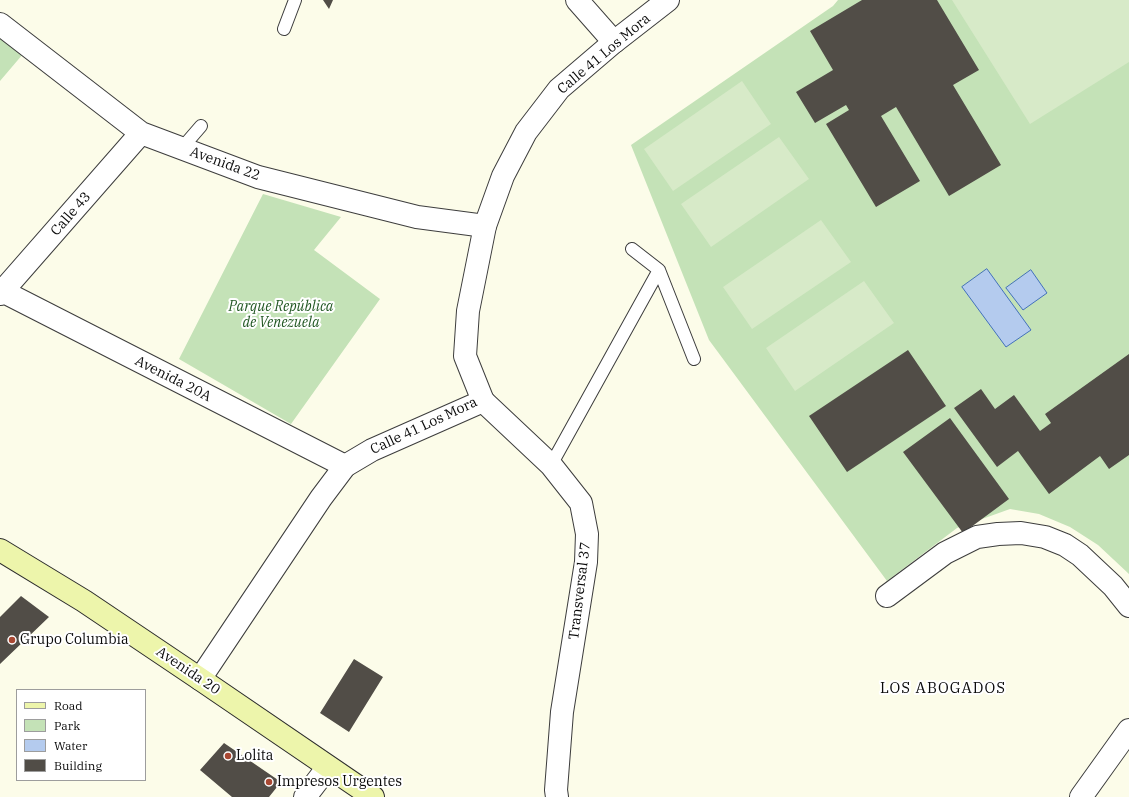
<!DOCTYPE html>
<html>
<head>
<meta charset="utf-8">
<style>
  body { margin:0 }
  #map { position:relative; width:1129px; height:797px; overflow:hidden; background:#fcfce9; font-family:"IBM Plex Serif",serif }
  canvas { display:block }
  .legend { position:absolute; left:16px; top:689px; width:130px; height:92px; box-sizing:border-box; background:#fff; border:1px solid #9d9d9d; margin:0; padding:5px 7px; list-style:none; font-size:12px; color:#0a0a0a }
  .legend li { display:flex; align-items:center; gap:8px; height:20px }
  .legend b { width:20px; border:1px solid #9d9d9d }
</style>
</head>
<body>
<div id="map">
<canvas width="1129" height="797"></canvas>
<ul class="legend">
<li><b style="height:5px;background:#edf5ab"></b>Road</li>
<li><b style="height:11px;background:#c4e2b7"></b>Park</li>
<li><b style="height:11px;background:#b4cbee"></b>Water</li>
<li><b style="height:11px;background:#514d47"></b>Building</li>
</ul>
</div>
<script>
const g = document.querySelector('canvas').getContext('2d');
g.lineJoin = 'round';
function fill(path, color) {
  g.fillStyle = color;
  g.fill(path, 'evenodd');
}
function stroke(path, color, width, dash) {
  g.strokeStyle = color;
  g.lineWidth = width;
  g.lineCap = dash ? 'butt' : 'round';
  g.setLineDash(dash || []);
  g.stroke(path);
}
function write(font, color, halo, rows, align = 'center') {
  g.font = font + ' "IBM Plex Serif",serif';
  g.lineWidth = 4;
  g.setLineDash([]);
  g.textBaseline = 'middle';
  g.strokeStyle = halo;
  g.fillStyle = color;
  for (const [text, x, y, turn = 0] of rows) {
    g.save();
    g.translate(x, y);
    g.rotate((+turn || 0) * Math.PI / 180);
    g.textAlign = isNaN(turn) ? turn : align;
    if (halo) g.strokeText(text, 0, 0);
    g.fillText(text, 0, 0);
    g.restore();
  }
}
const green = new Path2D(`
  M838,0H1129V574L1098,545L1070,527L1039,514L1010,509L957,528L887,581L709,340L631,145L833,6Z
  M0,35L23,54L0,81Z
  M263,194L341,217L314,250L380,299L291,424L179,359Z`);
const pitch = new Path2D(`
  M952,0H1129V62L1030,124Z
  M742,81L771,124L673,191L644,149Z
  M779,137L809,179L711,247L681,204Z
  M821,220L851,262L752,329L723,287Z
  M864,281L894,323L795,391L766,348Z`);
const water = new Path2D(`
  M987,269L1031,330L1006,347L962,287Z
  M1031,270L1047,293L1023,310L1006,288Z`);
const building = new Path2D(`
  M323,0H333L329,9Z
  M862,0H937L979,70L953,85L1001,165L949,196L896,107L881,116L920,181L876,207L826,124L849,110L846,105L815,123L796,92L833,70L810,31Z
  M908,350L946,406L847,472L809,416Z
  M1129,354V455L1109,469L1100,456L1049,494L1018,451L997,467L954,408L981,389L995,409L1014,395L1040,431L1051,423L1045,414Z
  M950,418L1009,499L963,533L903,452Z
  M21,596L49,617L0,664V617Z
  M354,659L383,677L349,732L320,713Z
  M224,743L281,782L269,797H232L200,770Z`);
const service = new Path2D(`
  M284,29L295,0
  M182,148L201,126
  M632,249L659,270
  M551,465L659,270L694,359`);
const minor = new Path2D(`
  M577,0L614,42
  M0,24L141,133L258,177L417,217L485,226
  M2,291L345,466
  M0,294L141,133
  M483,401L551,465L581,503L587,534L586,562L562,712L556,790L557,797
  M887,596L945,553L977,537L998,534L1021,533L1045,537L1065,545L1080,555L1113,586L1129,606
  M1081,797L1129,730`);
const tertiary = new Path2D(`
  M200,679L321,498L345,466L372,450L483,401L465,356L468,311L485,226L503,176L526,132L559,89L614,42L668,0
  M305,797L328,767`);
const secondary = new Path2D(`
  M0,550L84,601L200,679L373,797`);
const markers = [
  [12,640,4,"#a84833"],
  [228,756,4,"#a84833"],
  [269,782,4,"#a84833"]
];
const streetNames = [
  ["Calle 41 Los Mora",604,54,-40],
  ["Avenida 22",225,164,20],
  ["Calle 43",71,214,-49],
  ["Avenida 20A",173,379,27],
  ["Calle 41 Los Mora",424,426,-25],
  ["Transversal 37",580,591,-83],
  ["Avenida 20",188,671,34]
];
const parkNames = [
  ["Parque República",281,307],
  ["de Venezuela",281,323]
];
const poiNames = [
  ["Grupo Columbia",20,640],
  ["Lolita",236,756],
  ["Impresos Urgentes",277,782]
];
const neighbourhoodNames = [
  ["LOS ABOGADOS",943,689]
];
fill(green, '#c4e2b7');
fill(pitch, '#d7eac8');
fill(water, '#b4cbee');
stroke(water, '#4371bc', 1);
fill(building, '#514d47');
stroke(service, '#3d3d3d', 14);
stroke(minor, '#3d3d3d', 24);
stroke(tertiary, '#3d3d3d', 24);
stroke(secondary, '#2c2c2c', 24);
stroke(service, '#fff', 12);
stroke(minor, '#fff', 22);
stroke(tertiary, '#fff', 22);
stroke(secondary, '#edf5ab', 22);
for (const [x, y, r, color] of markers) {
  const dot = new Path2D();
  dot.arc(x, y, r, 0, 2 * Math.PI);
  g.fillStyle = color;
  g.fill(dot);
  stroke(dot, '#fff', 1.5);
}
write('14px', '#0a0a0a', '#fff', streetNames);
write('italic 14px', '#235824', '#fff', parkNames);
write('14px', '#0a0a0a', '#fff', poiNames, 'left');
g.letterSpacing = '1px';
write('15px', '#0a0a0a', '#fff', neighbourhoodNames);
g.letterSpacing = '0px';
</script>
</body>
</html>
